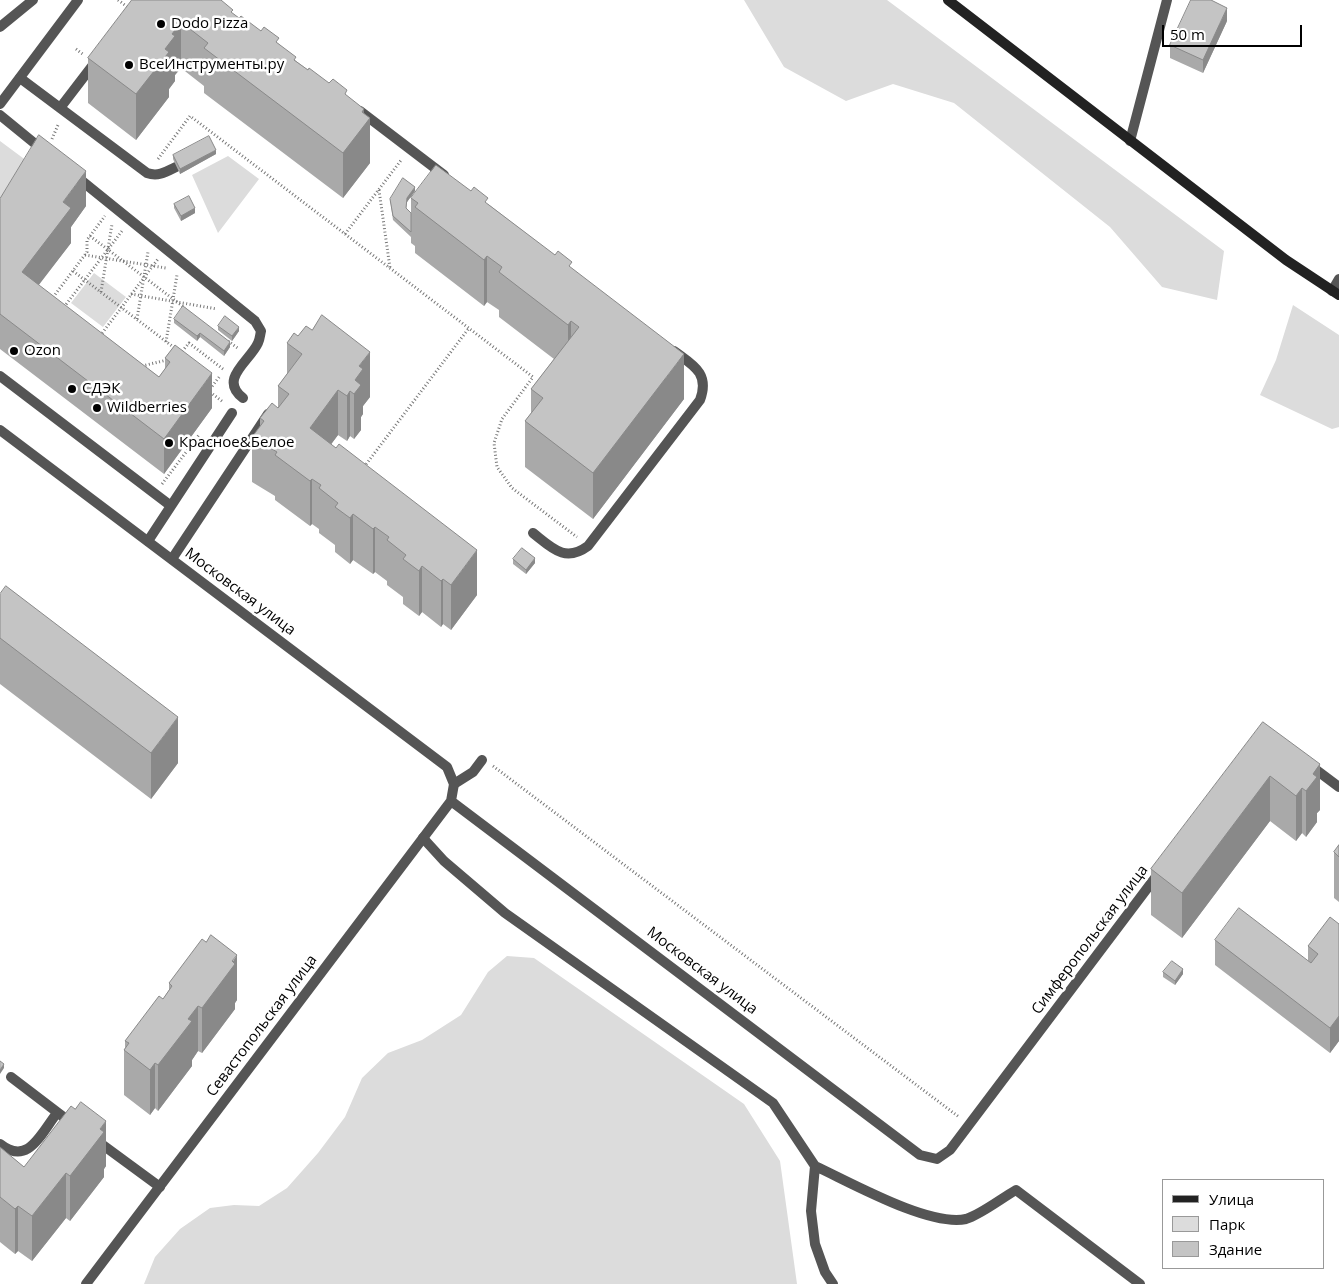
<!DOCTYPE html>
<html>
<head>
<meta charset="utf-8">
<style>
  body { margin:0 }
  #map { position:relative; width:1339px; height:1284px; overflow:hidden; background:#fff; font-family:"Open Sans",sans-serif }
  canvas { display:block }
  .legend { position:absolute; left:1162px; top:1179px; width:162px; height:90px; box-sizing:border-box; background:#fff; border:1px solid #999; margin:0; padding:6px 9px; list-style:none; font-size:15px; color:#000 }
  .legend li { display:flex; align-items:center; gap:10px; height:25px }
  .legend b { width:25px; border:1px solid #999 }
  .scale { position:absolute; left:1162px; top:25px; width:140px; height:22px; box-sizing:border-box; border:2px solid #000; border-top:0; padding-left:6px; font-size:15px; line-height:18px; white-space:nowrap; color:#000; -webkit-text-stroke:4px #fff; paint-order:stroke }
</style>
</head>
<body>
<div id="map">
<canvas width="1339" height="1284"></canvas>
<ul class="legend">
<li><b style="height:6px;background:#222"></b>Улица</li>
<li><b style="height:14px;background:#dcdcdc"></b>Парк</li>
<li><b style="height:14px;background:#c4c4c4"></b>Здание</li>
</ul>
<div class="scale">50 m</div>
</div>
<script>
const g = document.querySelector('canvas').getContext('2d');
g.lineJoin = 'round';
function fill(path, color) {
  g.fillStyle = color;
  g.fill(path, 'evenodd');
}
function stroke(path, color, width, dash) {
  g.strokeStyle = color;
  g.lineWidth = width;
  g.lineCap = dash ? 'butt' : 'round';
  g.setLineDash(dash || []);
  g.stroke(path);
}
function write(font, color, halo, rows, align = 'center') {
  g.font = font + ' "Open Sans",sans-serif';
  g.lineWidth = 5;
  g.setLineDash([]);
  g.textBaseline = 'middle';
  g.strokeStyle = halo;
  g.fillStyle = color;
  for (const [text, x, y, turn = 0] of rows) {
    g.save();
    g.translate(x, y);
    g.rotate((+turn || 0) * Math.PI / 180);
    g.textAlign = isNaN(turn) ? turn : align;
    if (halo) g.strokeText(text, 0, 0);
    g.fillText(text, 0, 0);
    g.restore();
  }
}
const green = new Path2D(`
  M744,0H887L1224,251L1217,300L1162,287L1110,227L954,103L893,84L846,101L784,67Z
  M0,141L31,164L0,216Z
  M228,156L259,179L218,233L192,175Z
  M94,273L126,297L103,327L71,303Z
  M1293,305L1339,335V427L1332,429L1260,395L1276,360Z
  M507,956L534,958L744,1104L780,1161L797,1284H144L155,1257L180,1229L210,1208L234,1205L259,1206L287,1188L318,1153L345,1117L362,1078L388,1053L422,1040L461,1015L488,972Z`);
const path = new Path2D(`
  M118,0L129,8
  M76,49L84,55
  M52,139L58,125
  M158,159L190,116L533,377L502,419L494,443L497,467L512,488L577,537
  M379,190L390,268
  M345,234L402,159
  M90,236L185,308
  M85,255L166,268
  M73,271L176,349
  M101,292L112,224
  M131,294L217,309
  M51,300L87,252V240L105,216
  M64,307L122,231
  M137,319L148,252
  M100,336L158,259
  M228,341L239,349
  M166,342L177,275
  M180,354L189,343L223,369
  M142,366L167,360L169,361
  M210,389L220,376
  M210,392L223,402
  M364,467L469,328
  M162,484L199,435
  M493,766L959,1117`);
const service = new Path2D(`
  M0,27L33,0
  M20,78L147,173C158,177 166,172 176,167
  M60,108L96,61
  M360,111L444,175
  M0,115L44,151
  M1130,141L1167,0
  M77,177L255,321L261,331C260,335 260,339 258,343C250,361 218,379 243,398
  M0,376L171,506
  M533,533C552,548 565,563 588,546L700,400C710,373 693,365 674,351
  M148,541L232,413
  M172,559L268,414
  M454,784L473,772L482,760
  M423,838L444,861L505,913L773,1103L815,1166L811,1211L815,1244L825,1272L833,1284
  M11,1077L74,1125
  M96,1140L160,1187
  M0,1144C28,1166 40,1135 57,1113
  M815,1166C850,1182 929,1227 966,1219C980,1215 1002,1198 1016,1190L1140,1284`);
const minor = new Path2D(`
  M0,104L78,0
  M1332,291L1339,279
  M0,430L447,767L454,784L451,801L86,1284
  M1311,766L1339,787
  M451,801L920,1155L937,1159L950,1150L1158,874`);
const secondary = new Path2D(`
  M948,0L1286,260L1339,295`);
const wall = new Path2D(`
  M132,0L233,14L279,44L296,61L308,70L347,96L364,113L370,163L343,198L204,93V86L181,68L175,75V81L169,89V97L136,140L88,103V58Z
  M1227,21L1203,73L1170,58V45Z
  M216,154L180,174L173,159V155Z
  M415,191L407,202L406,209L411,213V198L488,204L572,269L684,399L593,519L525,467V421L531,413V389L554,359L499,317V310L487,302L484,306L415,253V246L411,243V237L393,220L390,199Z
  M0,199L86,206L71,227V243L38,285L159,377L165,369V358L175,345L212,408L164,474L0,349Z
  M174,204L195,213L181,221L174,208Z
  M174,319L230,347L224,356L200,337L197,341L174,323Z
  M218,326L239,331L232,341L218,330Z
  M287,343L370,397L363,406V414L361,417V430L354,439L350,436L347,441L338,435L331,444L477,595L451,630L443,624L441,627L422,612L419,616L403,604V597L387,585V581L375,572L373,574L353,560L350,564L335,552V545L319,533V529L312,524L310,526L275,500V496L252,482V437L260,427V418L278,408V386L287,374Z
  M513,559L535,563L526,574L513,564Z
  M0,594L178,763L151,799L0,684Z
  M1263,722L1320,810L1317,813V822L1306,837L1302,833L1296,841L1270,821L1182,938L1151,915V869Z
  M1339,845V902L1334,898V852Z
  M1339,924V1041L1330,1053L1215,965V940L1308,961V946Z
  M1163,972L1183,974L1175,985L1163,977Z
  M169,983L237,1000L235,1003V1009L202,1053L198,1051L192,1060V1066L158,1111L155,1108L150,1115L124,1095V1050L125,1048V1041L163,999L169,990Z
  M0,1147L24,1167L106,1166L104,1169V1177L70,1221L66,1218L32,1261L18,1251L15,1254L0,1242Z`);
const shadedWall = new Path2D(`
  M1227,8V21L1203,73V60Z
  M181,22V68L175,75V81L169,89V97L136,140V94L172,34Z
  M364,109V125L370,118V163L343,198V153Z
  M216,150V154L180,174V169Z
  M86,171V206L71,227V243L22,307V272L63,202Z
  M415,187V191L407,202V198Z
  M195,208V213L181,221V216Z
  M487,256V302L484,306V260Z
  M571,321V366L568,370V325Z
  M239,327V331L232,341V336Z
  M200,333V337L197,341V336Z
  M230,342V347L224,356V351Z
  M370,352V397L363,406V414L361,417V430L354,439V394L355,380L359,366Z
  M684,354V399L593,519V473Z
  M212,373V408L164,474V439Z
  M338,390V435L310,473V428Z
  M350,391V436L347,441V396Z
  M312,479V524L310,526V481Z
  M353,514V560L350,564V518Z
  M375,527V572L373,574V529Z
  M477,550V595L451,630V585Z
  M535,558V563L526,574V570Z
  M422,566V612L419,616V571Z
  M443,579V624L441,627V581Z
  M178,717V763L151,799V753Z
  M1320,764V810L1317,813V822L1306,837V791L1313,774Z
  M1270,776V821L1182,938V893Z
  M1302,788V833L1296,841V796Z
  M237,955V1000L235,1003V1009L202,1053V1008Z
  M1183,969V974L1175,985V981Z
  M198,1006V1051L192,1060V1066L158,1111V1065L188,1019Z
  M1339,1016V1041L1330,1053V1028Z
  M155,1063V1108L150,1115V1070Z
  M4,1064V1068L0,1074V1070Z
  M106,1121V1166L104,1169V1177L70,1221V1176L100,1129Z
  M66,1173V1218L32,1261V1216Z
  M18,1206V1251L15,1254V1209Z`);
const building = new Path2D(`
  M132,0H221L233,10L231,12L239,18L241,16L261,31L264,27L279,38L276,42L296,57L294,60L308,70L309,68L329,83L333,79L347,90L345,94L364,109L362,112L370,118L343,153L204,48L208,43L181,22L172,34L175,36L165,49L169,52L136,94L88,58Z
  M1191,0H1211L1227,8L1203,60L1170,45Z
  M39,135L86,171L63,202L71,208L22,272L159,377L170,362L165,358L175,345L212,373L164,439L0,314V199Z
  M209,136L216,150L180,169L173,155Z
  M436,165L471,191L474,187L488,198L485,202L555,255L558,251L572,262L569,266L684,354L593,473L525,421L543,398L531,389L579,327L571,321L568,325L499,272L502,267L487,256L484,260L415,207L418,203L411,198Z
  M403,178L415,187L407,198L406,208L411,213V232L393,216L390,199Z
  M189,196L195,208L181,216L174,204Z
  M183,306L230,342L224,351L200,333L197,336L174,319Z
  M322,315L370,352L359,366L363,369L355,380L361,385L354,394L350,391L347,396L338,390L310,428L336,448L339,444L477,550L451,585L443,579L441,581L422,566L419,571L403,559L406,555L387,540L389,537L375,527L373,529L353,514L350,518L335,507L338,503L319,488L321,485L312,479L310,481L275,455L277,452L252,437L264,421L260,418L272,403L278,408L289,394L278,386L302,354L287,343L294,333L298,336L306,326L312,330Z
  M225,316L239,327L232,336L218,326Z
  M522,548L535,558L526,570L513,559Z
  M6,586L178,717L151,753L0,638V594Z
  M1263,722L1320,764L1313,774L1317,777L1306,791L1302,788L1296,796L1270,776L1182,893L1151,869Z
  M1339,845V857L1334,852Z
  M1239,908L1311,963L1318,954L1308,946L1330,917L1339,924V1016L1330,1028L1215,940Z
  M211,935L237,955L232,961L235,964L202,1008L198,1006L188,1019L192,1021L158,1065L155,1063L150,1070L124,1050L129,1043L125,1041L159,996L163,999L172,986L169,983L202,939L206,942Z
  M1172,961L1183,969L1175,981L1163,972Z
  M0,1061L4,1064L0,1070Z
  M81,1102L106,1121L100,1129L104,1132L70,1176L66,1173L32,1216L18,1206L15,1209L0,1197V1147L24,1167L71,1106L75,1109Z`);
const markers = [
  [161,24,5,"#000"],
  [129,65,5,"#000"],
  [14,351,5,"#000"],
  [72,389,5,"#000"],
  [97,408,5,"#000"],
  [169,443,5,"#000"]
];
const poiNames = [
  ["Dodo Pizza",171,24],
  ["ВсеИнструменты.ру",139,65],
  ["Ozon",24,351],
  ["СДЭК",82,389],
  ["Wildberries",107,408],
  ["Красное&Белое",179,443]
];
const streetNames = [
  ["Московская улица",240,592,37],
  ["Симферопольская улица",1090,940,-53],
  ["Московская улица",702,971,37],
  ["Севастопольская улица",262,1026,-53]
];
fill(green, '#dcdcdc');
stroke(path, '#777', 3, [1, 2.5]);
stroke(service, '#555', 10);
stroke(minor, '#555', 10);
stroke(secondary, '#222', 10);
fill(wall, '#a9a9a9');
fill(shadedWall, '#898989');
fill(building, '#c4c4c4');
stroke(building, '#898989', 1);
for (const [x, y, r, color] of markers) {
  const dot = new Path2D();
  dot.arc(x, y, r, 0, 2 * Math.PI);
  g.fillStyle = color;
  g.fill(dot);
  stroke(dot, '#fff', 2);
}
write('15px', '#000', '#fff', poiNames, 'left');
write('15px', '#000', '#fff', streetNames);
</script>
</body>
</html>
